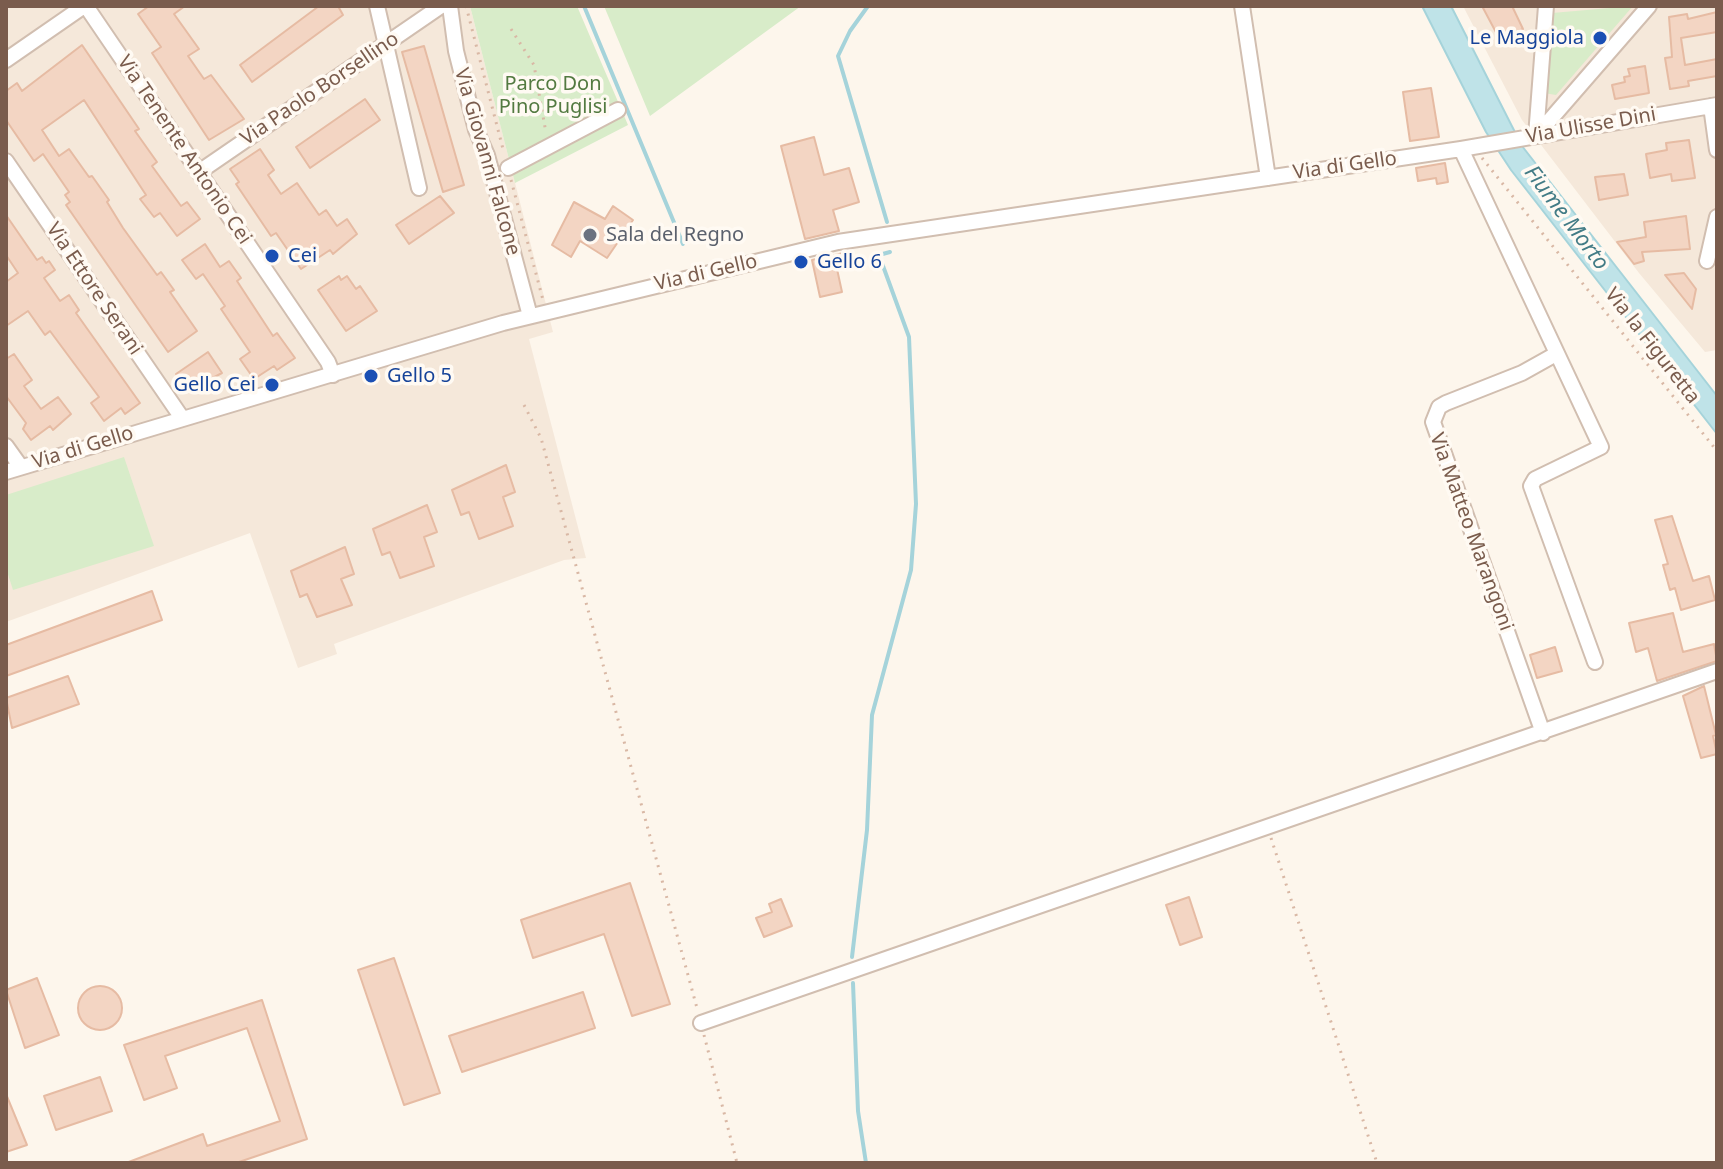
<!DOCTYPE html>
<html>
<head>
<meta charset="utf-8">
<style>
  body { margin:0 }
  #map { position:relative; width:1723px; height:1169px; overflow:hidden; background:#fdf6ec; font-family:"Noto Sans",sans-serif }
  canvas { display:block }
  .frame { position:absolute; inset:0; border:8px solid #7a5c4d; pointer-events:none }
</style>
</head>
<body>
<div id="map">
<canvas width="1723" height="1169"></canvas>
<div class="frame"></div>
</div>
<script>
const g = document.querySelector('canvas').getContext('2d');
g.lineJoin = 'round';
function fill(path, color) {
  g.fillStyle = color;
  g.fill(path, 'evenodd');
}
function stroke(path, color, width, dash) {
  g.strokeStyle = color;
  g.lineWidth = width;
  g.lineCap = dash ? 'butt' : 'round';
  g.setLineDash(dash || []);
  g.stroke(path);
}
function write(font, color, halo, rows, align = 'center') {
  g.font = font + ' "Noto Sans",sans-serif';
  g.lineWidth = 7;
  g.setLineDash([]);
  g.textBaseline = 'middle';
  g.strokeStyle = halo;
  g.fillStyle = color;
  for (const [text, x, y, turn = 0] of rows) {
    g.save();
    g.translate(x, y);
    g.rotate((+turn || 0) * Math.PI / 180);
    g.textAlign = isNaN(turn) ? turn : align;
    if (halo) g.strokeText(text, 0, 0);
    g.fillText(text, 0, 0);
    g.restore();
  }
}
const residential = new Path2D(`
  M6,6H470L553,332L529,339L586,558L564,560L334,644L337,654L298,668L250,533L6,622Z
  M1463,6H1717V350L1705,352L1639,273L1522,120Z`);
const green = new Path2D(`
  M470,6H577L628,125L515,183Z
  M604,6H801L650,116Z
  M1633,6L1556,95L1544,93L1552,13Z
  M124,457L154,546L13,590L6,568V495Z`);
const water = new Path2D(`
  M1422,6H1451L1522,146L1717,396V434L1511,170L1486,132Z`);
const stream = new Path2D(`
  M584,6L683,244
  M868,6L850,31L838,56L887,222
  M852,957L867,830L872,715L911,570L916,504L909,337L879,255L890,252
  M853,983L858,1111L866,1163`);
const building = new Path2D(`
  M149,6H185L174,14L199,49L188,56L204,79L211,75L244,119L209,140L152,53L161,47L138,14Z
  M319,6H338L343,15L252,82L240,65Z
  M1482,6H1512L1523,29L1499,38Z
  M1717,12V32L1681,38L1685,65L1717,59V76L1688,81L1689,86L1670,89L1665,58L1672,57L1669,17L1687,14L1688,19Z
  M82,45L139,129L135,131L157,162L152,166L181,206L187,202L200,219L177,236L160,213L154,217L140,199L146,195L84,100L42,130L59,156L69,149L89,177L92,176L109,200L107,202L123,228L157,275L161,272L174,290L170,292L197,331L168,352L66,205L70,202L65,195L69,192L43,154L34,161L6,120V91L17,83L22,91Z
  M424,46L464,185L443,192L402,52Z
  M1645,66L1649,93L1615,99L1612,85L1625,82L1624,77L1630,76L1628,69Z
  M1431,88L1439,137L1410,141L1403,92Z
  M365,99L380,120L310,168L296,147Z
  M814,137L824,175L849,168L859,202L833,210L839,231L805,239L781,146Z
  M1689,140L1695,178L1672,181L1671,174L1650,178L1646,154L1667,150L1666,143Z
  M260,149L274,170L268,175L281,194L297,183L319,215L326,210L337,226L347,219L357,234L333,254L330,250L301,269L276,233L271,236L236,184L239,182L230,169Z
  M1445,163L1448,182L1437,184L1436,178L1418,181L1416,168Z
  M1624,174L1628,195L1599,200L1595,177Z
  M440,196L454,213L409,244L396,225Z
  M574,202L605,219L613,206L633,220L607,258L580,241L571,257L552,245Z
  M6,215L37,260L42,257L46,263L49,261L55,270L44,278L60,301L69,295L79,310L76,313L140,403L125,414L121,408L104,421L91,403L99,397L50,331L45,335L28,311L6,326V282L18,273L6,255Z
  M1686,216L1690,249L1642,252L1644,261L1634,264L1617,242L1646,237L1644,222Z
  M205,244L220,267L229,261L241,278L237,281L273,336L277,333L295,358L277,370L274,366L254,379L240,359L250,352L221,309L225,306L203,274L196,279L182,260Z
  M848,252L851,266L837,269L842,292L820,297L812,260Z
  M1684,273L1696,289L1692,309L1665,275Z
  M339,276L341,280L347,276L356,289L360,286L377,311L346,331L318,290Z
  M208,352L222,373L188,391L176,374Z
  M14,354L32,380L24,386L41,409L58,397L71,414L53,430L50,426L31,440L23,429L26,423L6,396V359Z
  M506,465L515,492L503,497L513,526L479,539L469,512L461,515L452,490Z
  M427,505L437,532L424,537L434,566L400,578L390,552L382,555L373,529Z
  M1672,516L1693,581L1709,576L1715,600L1681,610L1675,588L1670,590L1663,565L1668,564L1655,520Z
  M345,547L354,574L341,579L352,605L317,617L307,594L300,597L291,571Z
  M152,591L162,620L6,676V645Z
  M1673,613L1683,652L1714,644L1717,661L1657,681L1648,648L1636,652L1629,623Z
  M1555,647L1562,671L1537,678L1530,655Z
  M68,676L79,704L12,728L6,698Z
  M1704,686L1716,735L1713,736L1717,754L1701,758L1683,696Z
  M630,883L670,1004L632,1016L604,934L533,958L521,920Z
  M1189,897L1202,937L1180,945L1166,905Z
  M781,899L792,926L764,937L756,918L772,912L769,904Z
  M394,958L440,1093L404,1105L358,970Z
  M37,978L59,1035L25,1048L6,990Z
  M78 1008a22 22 0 1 1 44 0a22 22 0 1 1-44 0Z
  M583,992L595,1028L462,1072L449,1036Z
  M262,1000L307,1139L236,1163H126L203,1134L207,1146L280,1121L247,1028L165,1056L177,1088L144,1100L124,1045Z
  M100,1077L112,1111L56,1130L44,1096Z
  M6,1094L27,1145L6,1152Z`);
const path = new Path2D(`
  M466,6L504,153
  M511,29L534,65L546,133
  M1482,158L1717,451
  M511,180L543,300
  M524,405L541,438L697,1008
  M1271,838L1377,1163
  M704,1035L737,1163`);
const minor = new Path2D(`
  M86,6L328,362L333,375
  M377,6L419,188
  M450,6L456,51L476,130L487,155L530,316
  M1242,6L1268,178
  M6,60L84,6
  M1711,106L1717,150
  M1536,136L1649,6
  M1536,136L1546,6
  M1461,149L1601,447L1535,479L1531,486L1595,662
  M6,161L182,418
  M508,168L618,110
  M199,172L441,6
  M1707,261L1717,217
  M6,446L21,467
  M6,472L503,323L838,242L1461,149L1717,105
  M1543,733L1433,422L1439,407L1446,403L1522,373L1556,354
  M701,1023L1717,671`);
const markers = [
  [1600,38,8,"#1a4fb4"],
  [590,235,8,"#6b7280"],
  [272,256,8,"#1a4fb4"],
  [801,262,8,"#1a4fb4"],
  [371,376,8,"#1a4fb4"],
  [272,385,8,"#1a4fb4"]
];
const transitNames = [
  ["Le Maggiola",1584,38,"right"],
  ["Cei",288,256],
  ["Gello 6",817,262],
  ["Gello 5",387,376],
  ["Gello Cei",256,385,"right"]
];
const parkNames = [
  ["Parco Don",553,84],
  ["Pino Puglisi",553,107]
];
const streetNames = [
  ["Via Paolo Borsellino",320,89,-34],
  ["Via Ulisse Dini",1591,126,-10],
  ["Via Tenente Antonio Cei",184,150,56],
  ["Via Giovanni Falcone",487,162,74],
  ["Via di Gello",1345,166,-8],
  ["Via di Gello",706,273,-13],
  ["Via Ettore Serani",94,289,56],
  ["Via la Figuretta",1652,346,52],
  ["Via di Gello",83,448,-17],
  ["Via Matteo Marangoni",1471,532,70]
];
const worshipNames = [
  ["Sala del Regno",606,235]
];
const waterNames = [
  ["Fiume Morto",1566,218,53]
];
fill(residential, '#f5e8da');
fill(green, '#d8ecc9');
fill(water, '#bfe3e8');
stroke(water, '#a5d3da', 2);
stroke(stream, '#a5d3da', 4);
fill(building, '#f3d5c3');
stroke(building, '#e6bba3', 2);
stroke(minor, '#d1beb0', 18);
stroke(path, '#d9b8a5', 3, [2, 6]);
stroke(minor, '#fff', 14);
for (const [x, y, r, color] of markers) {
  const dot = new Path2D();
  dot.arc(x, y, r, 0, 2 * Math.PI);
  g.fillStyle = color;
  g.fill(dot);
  stroke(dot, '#fffaf3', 3);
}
write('20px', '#164399', '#fffaf3', transitNames, 'left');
write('20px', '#537a41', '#fffaf3', parkNames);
write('20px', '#7a5c4d', '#fffaf3', streetNames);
write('20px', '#5b616d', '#fffaf3', worshipNames, 'left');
write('italic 22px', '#437c86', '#fffaf3', waterNames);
</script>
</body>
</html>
